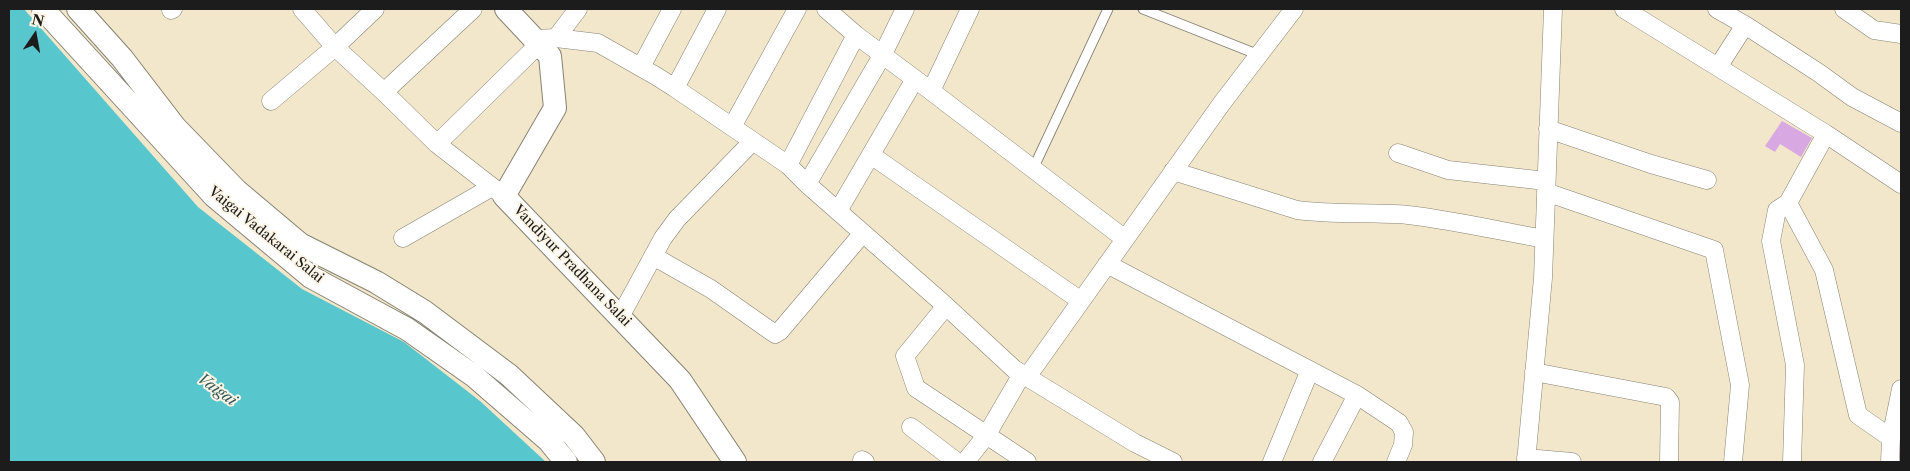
<!DOCTYPE html>
<html>
<head>
<meta charset="utf-8">
<style>
  body { margin:0 }
  #map { position:relative; width:1910px; height:471px; overflow:hidden; background:#f2e7cb; font-family:"Libre Caslon Text",serif }
  canvas { display:block }
  .frame { position:absolute; inset:0; border:10px solid #1c1c1c; pointer-events:none }
  .north { position:absolute; left:10px; top:10px; width:50px; height:50px; -webkit-text-stroke:4px #fcf5e5; paint-order:stroke; rotate:12deg; font-size:14px; font-weight:700; line-height:20px; text-align:center; color:#1c1c1c }
  .north::after { content:''; display:block; margin:auto; width:18px; height:22px; background:#1c1c1c; clip-path:polygon(50% 0,100% 100%,50% 72%,0 100%) }
</style>
</head>
<body>
<div id="map">
<canvas width="1910" height="471"></canvas>
<div class="frame"></div>
<div class="north">N</div>
</div>
<script>
const g = document.querySelector('canvas').getContext('2d');
g.lineJoin = 'round';
function fill(path, color) {
  g.fillStyle = color;
  g.fill(path, 'evenodd');
}
function stroke(path, color, width, dash) {
  g.strokeStyle = color;
  g.lineWidth = width;
  g.lineCap = dash ? 'butt' : 'round';
  g.setLineDash(dash || []);
  g.stroke(path);
}
function write(font, color, halo, rows, align = 'center') {
  g.font = font + ' "Libre Caslon Text",serif';
  g.lineWidth = 4;
  g.setLineDash([]);
  g.textBaseline = 'middle';
  g.strokeStyle = halo;
  g.fillStyle = color;
  for (const [text, x, y, turn = 0] of rows) {
    g.save();
    g.translate(x, y);
    g.rotate((+turn || 0) * Math.PI / 180);
    g.textAlign = isNaN(turn) ? turn : align;
    if (halo) g.strokeText(text, 0, 0);
    g.fillText(text, 0, 0);
    g.restore();
  }
}
const water = new Path2D(`
  M9,9H24L198,207L302,289L404,342L480,401L546,462H9Z`);
const building = new Path2D(`
  M1782,121L1812,138L1801,157L1780,144L1775,152L1765,146Z`);
const service = new Path2D(`
  M1143,9L1259,55
  M1033,169L1108,9`);
const minor = new Path2D(`
  M302,9L335,47L384,92L437,144L539,44
  M826,9L856,35L931,91L970,9
  M1624,9L1826,134L1788,203L1824,270L1858,415L1891,438L1890,462
  M1717,9L1745,25L1718,67
  M1844,9L1874,30L1901,34
  M171,10L173,9
  M1745,25L1819,73L1852,97L1901,123
  M556,38L578,9
  M535,39L556,38L598,43L656,76L675,88L788,165L807,184L946,306L1014,369L1135,443L1173,462
  M641,67L672,9
  M675,88L717,9
  M931,91L1125,239
  M384,92L473,9
  M271,101L335,47L375,9
  M732,127L797,9
  M1548,129L1651,164L1707,180
  M1826,134L1901,184
  M437,144L500,193
  M1398,153L1448,170L1546,181
  M871,155L1081,301
  M788,165L856,35
  M1173,171L1297,210C1334,215 1371,212 1408,215C1452,220 1500,231 1544,239
  M807,184L883,54L905,9
  M1546,192L1714,250L1740,385L1733,462
  M1788,203L1777,210L1771,241L1795,365L1792,462
  M838,211L915,79
  M403,238L492,187
  M653,256L711,289L775,334L780,331L863,233
  M1107,264L1357,395L1399,423L1404,432L1403,445L1396,462
  M946,306L905,356L916,388L1027,462
  M620,317L663,238L677,219L753,141
  M1534,372L1666,397L1670,402L1669,462
  M1027,377L1222,103L1294,9
  M911,427L957,462
  M1891,438L1901,389
  M1526,458L1572,462
  M862,460L865,462
  M965,462L986,436L1022,374
  M1272,462L1310,370
  M1322,462L1357,395
  M1526,462L1543,278L1553,9`);
const tertiary = new Path2D(`
  M43,9L214,196L311,277L407,329L474,376L549,441L566,462
  M78,9L122,58L175,127L237,191L300,244L376,282L425,312L509,375L574,436L594,462
  M506,9L550,56L555,108L504,196L680,380L735,462`);
const streetNames = [
  ["Vaigai Vadakarai Salai",266,235,39],
  ["Vandiyur Pradhana Salai",572,266,46]
];
const waterNames = [
  ["Vaigai",217,390,36]
];
fill(water, '#58c6cd');
fill(building, '#d8a8e3');
stroke(service, '#878274', 11);
stroke(minor, '#878274', 19);
stroke(tertiary, '#878274', 24);
stroke(service, '#fff', 9);
stroke(minor, '#fff', 18);
stroke(tertiary, '#fff', 22);
write('14px', '#1c1c1c', '#fcf5e5', streetNames);
write('italic 15px', '#31585a', '#fcf5e5', waterNames);
</script>
</body>
</html>
